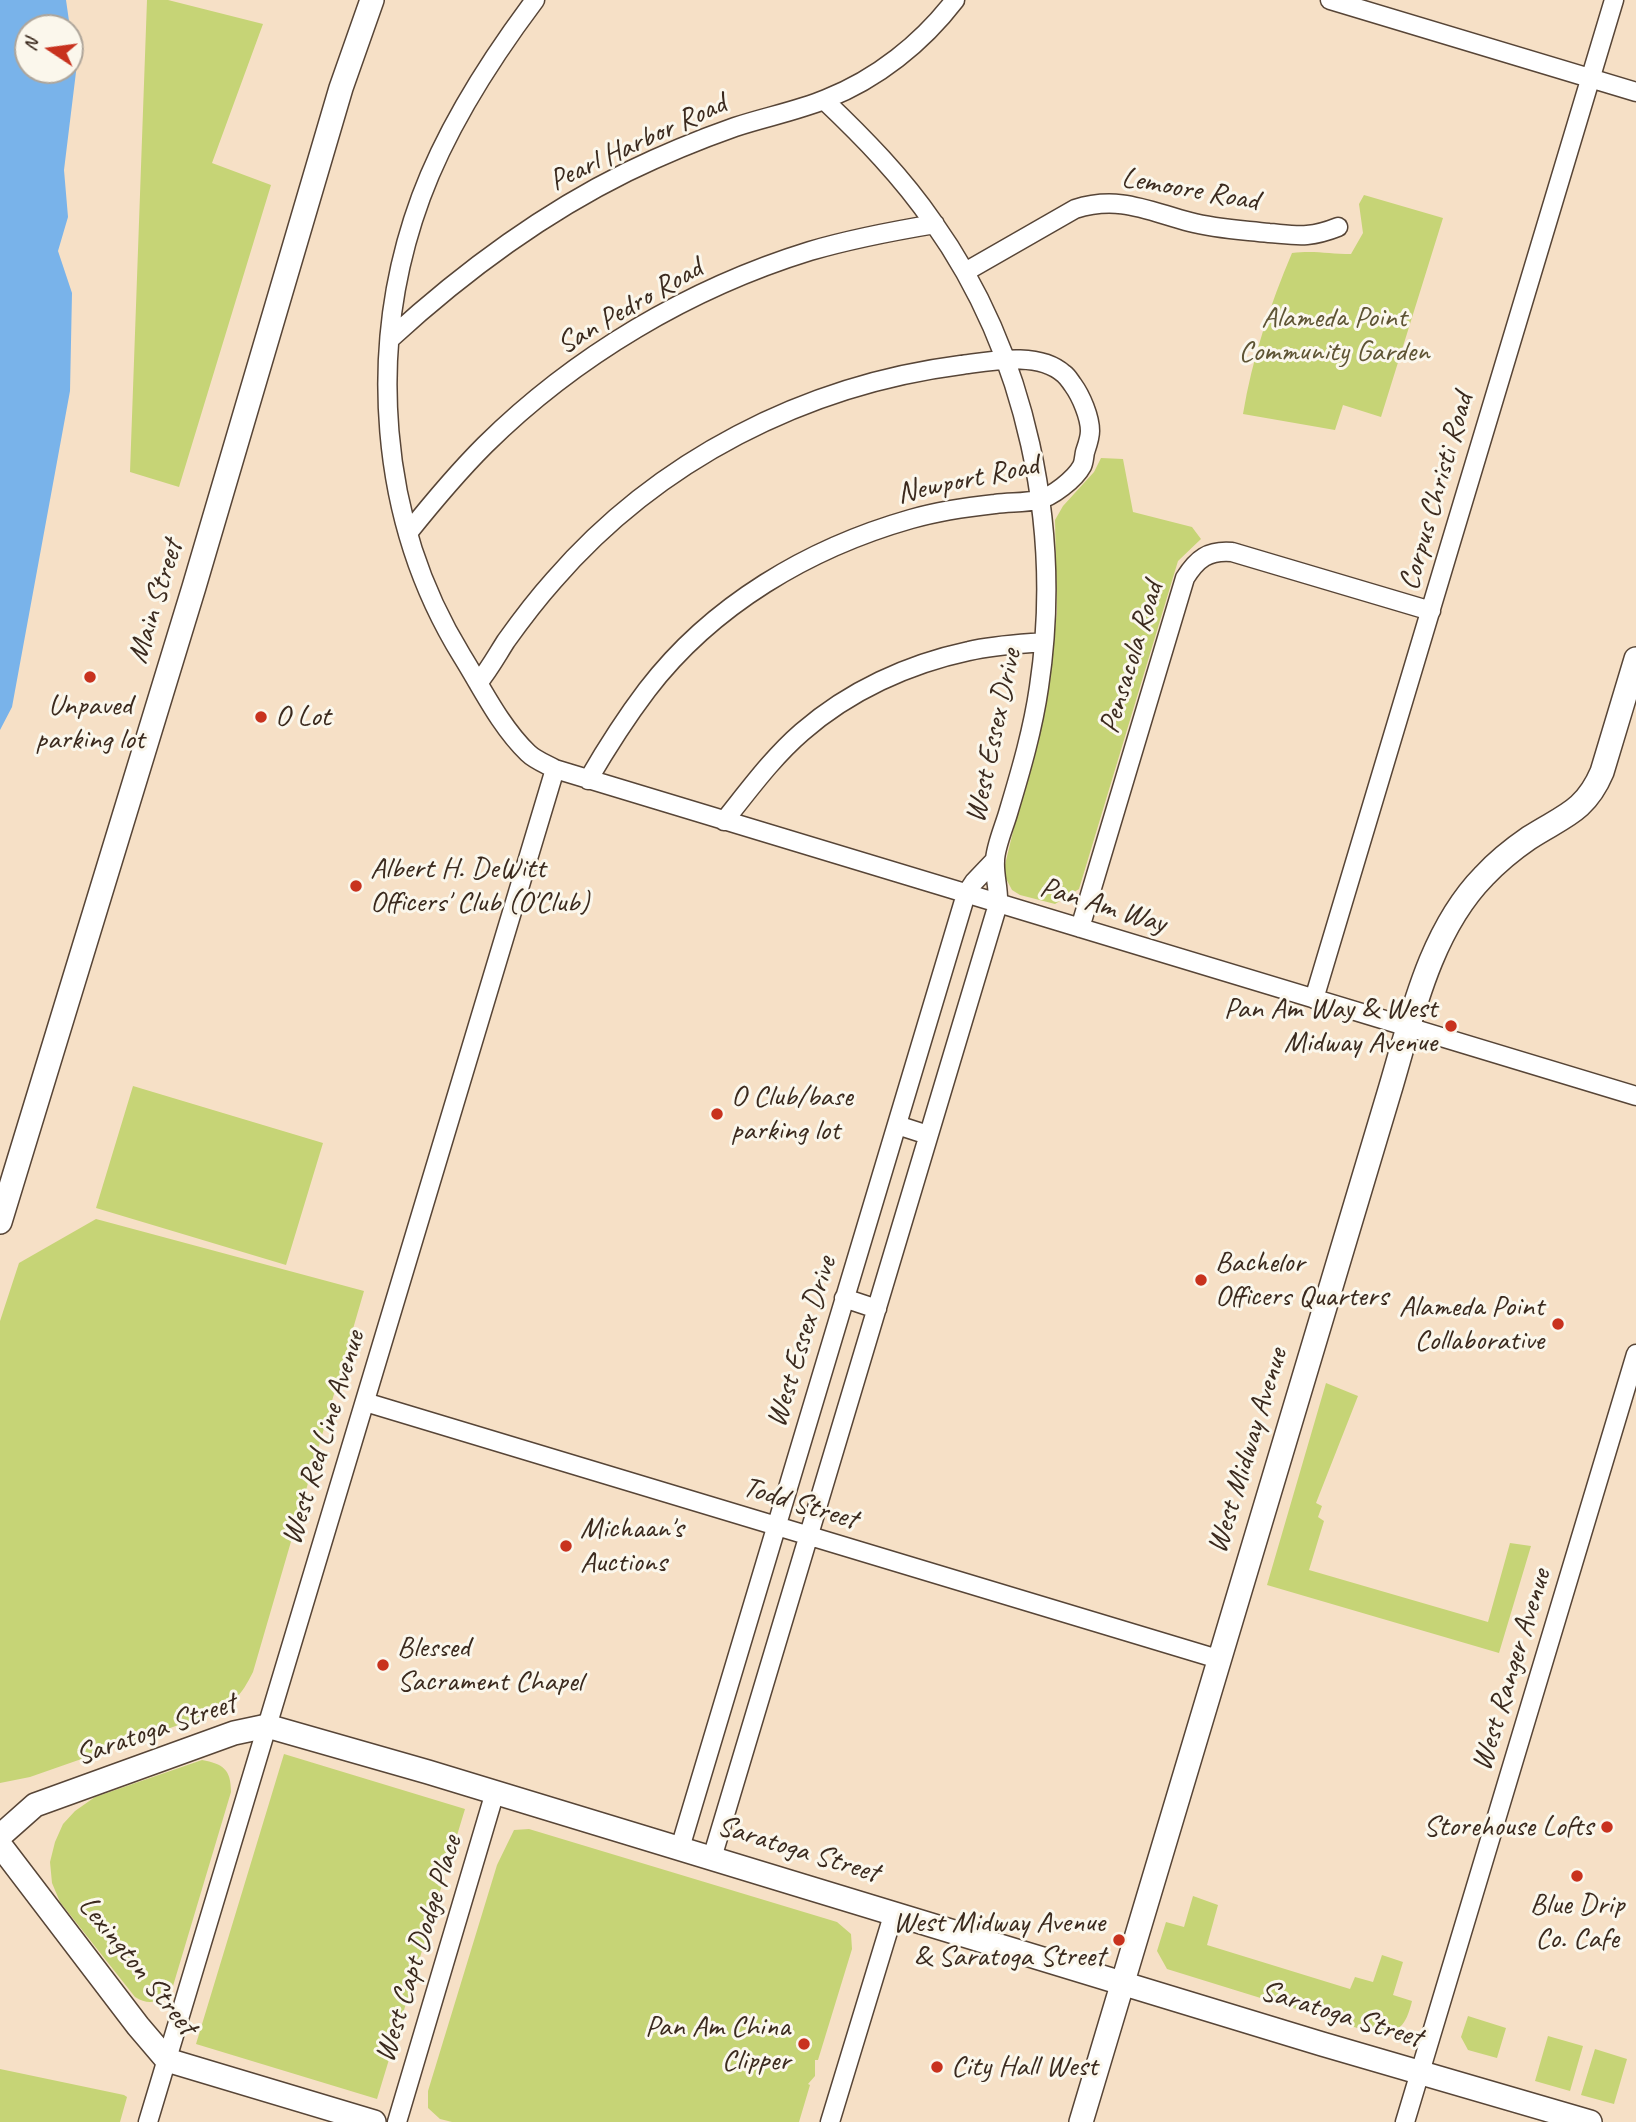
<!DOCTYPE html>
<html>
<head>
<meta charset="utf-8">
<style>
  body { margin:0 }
  #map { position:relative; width:1636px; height:2122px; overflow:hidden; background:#f6e0c6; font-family:Caveat,sans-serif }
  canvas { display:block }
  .north { position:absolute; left:14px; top:14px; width:70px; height:70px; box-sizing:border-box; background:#fbf7ec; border:2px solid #aea59a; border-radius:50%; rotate:283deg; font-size:19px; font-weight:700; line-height:28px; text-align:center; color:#3b2a1e }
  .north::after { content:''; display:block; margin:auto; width:24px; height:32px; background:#c8321e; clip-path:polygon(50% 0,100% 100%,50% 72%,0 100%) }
</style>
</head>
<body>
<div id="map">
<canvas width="1636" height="2122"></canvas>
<div class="north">N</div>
</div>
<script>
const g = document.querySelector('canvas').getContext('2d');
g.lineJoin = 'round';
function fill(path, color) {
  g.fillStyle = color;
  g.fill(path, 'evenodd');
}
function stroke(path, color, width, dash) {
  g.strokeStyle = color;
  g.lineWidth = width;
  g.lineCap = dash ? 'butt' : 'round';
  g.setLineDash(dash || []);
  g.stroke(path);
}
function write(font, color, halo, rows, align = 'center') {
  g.font = font + ' Caveat,sans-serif';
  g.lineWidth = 6;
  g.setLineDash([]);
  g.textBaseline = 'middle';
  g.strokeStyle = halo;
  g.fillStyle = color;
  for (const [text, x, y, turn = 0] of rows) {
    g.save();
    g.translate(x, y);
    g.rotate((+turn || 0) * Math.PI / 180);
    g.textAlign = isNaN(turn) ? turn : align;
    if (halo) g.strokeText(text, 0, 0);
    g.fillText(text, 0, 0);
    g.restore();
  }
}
const green = new Path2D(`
  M147,0H168L263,24L212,163L271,185L179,487L130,472Z
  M1364,195L1443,218L1381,417L1343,405L1335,430L1243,414C1252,359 1270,305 1292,253C1314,250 1329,254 1351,254L1363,233L1359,204Z
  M1101,458L1123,459L1133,512L1192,527L1201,539L1178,561L1079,889L1055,904L1020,895L1012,890L1003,873L1047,691L1057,612L1055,520L1063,506L1094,472Z
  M133,1086L323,1143L286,1265L96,1208Z
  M96,1219L364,1291L253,1672C241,1696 234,1703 210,1714L30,1777L0,1783V1321L19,1263Z
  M1326,1383L1358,1396L1316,1503L1322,1506L1318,1517L1324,1521L1309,1570L1488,1622L1510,1543L1531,1546L1499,1653L1267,1585Z
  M284,1754L465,1809L377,2099L196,2044Z
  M202,1760C223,1764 231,1769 231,1792L173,1986C163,2001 151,2007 135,1997L60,1902L52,1883L50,1862L55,1842L63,1824L75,1811L95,1797Z
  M529,1829L837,1922L851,1934L852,1949L818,2060H815V2076L808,2084L810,2085L799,2122H452L440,2119L428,2108V2091L497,1865L514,1830Z
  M1193,1896L1218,1905L1207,1945L1350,1989L1355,1977L1373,1982L1382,1955L1403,1962L1393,1995L1412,2001C1407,2021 1402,2032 1380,2035L1167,1969L1157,1951L1166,1922L1184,1927Z
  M1468,2016L1506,2028L1497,2058L1468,2050L1461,2037Z
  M1548,2036L1583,2046L1570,2091L1535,2081Z
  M1595,2049L1627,2059L1614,2104L1581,2095Z
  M0,2069L124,2095L127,2097L120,2122H0Z`);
const water = new Path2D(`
  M0,0H66L70,28H28V70H70V31L76,72L64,170L68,217L58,251L72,293L70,391L12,707L0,730Z`);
const minor = new Path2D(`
  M535,0C490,60 447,127 421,197C366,346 378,520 462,656C482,688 500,726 528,753C535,760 546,764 555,769L1636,1096
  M1330,0L1636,92
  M965,272L1075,209C1119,195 1148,211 1190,222C1216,229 1243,230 1269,233C1282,234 1295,236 1307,235C1318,234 1328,231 1338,227
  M390,339C462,273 540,215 627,172C662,155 698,140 735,127C765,117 797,111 826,99C877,79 922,43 955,0
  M408,533C432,503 457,473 485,445C575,356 690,288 810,251C851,239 893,231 935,224
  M478,683C489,670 497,655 506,641C521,620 537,599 554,580C658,460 805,385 961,365C991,361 1039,351 1064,374C1068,377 1070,381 1073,385C1081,396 1090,417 1090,431C1090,438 1087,446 1085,452C1084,457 1084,462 1082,466C1075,479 1052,497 1038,500C1024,503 1009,502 995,504C967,507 939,511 911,519C809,548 712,605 647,690C625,719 606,749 588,780
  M724,821C749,790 772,758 802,732C849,691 908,664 969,651C994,645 1019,644 1044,642
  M1080,928L1185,578C1197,559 1208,550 1232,552L1431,611
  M1314,999C1415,666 1512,333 1614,0
  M897,1125L928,1135
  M844,1298L877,1309
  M365,1402L1218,1659
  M680,1848L966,894L974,882L994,861
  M712,1858L998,904C999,889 994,875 995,861C995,847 1005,825 1009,810C1021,770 1033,729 1039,687C1063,528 1027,354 933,222C902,177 864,138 824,100
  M148,2122L555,769
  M397,2122L495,1792
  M830,2122L894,1912
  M1405,2122L1636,1354`);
const tertiary = new Path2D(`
  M0,1222L194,587L341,88L372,0
  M0,1836L35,1805L234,1733L267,1726L428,1772L1322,2044L1590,2122
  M0,1845L138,2026L167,2060L374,2122
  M1081,2122L1389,1093C1411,1020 1429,932 1484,876C1498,861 1513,849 1529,838C1563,816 1585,812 1602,772L1636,659`);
const markers = [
  [90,677,7,"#c8321e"],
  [261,717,7,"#c8321e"],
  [356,886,7,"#c8321e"],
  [1451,1026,7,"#c8321e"],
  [717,1114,7,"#c8321e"],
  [1201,1280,7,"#c8321e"],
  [1558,1324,7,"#c8321e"],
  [566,1546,7,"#c8321e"],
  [383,1665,7,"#c8321e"],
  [1607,1827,7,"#c8321e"],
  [1577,1876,7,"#c8321e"],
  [1119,1940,7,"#c8321e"],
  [804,2044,7,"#c8321e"],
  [937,2067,7,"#c8321e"]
];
const streetNames = [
  ["Pearl Harbor Road",638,143,-25],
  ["Lemoore Road",1190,190,10],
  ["San Pedro Road",630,307,-30],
  ["Newport Road",968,480,-12],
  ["Corpus Christi Road",1437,492,-74],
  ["Main Street",156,602,-73],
  ["Pensacola Road",1132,658,-73],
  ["West Essex Drive",994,736,-78],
  ["Pan Am Way",1103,906,17],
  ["West Essex Drive",802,1342,-73],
  ["West Red Line Avenue",324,1438,-73],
  ["West Midway Avenue",1248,1451,-73],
  ["Todd Street",800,1504,17],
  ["West Ranger Avenue",1512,1670,-73],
  ["Saratoga Street",156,1730,-19],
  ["Saratoga Street",798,1850,17],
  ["West Capt Dodge Place",419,1949,-73],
  ["Lexington Street",137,1966,51],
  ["Saratoga Street",1341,2015,17]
];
const parkNames = [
  ["Alameda Point",1334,318],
  ["Community Garden",1334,352]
];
const poiNames = [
  ["Unpaved",90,706,"center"],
  ["parking lot",90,740,"center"],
  ["O Lot",275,717],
  ["Albert H. DeWitt",370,869],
  ["Officers' Club (O'Club)",370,903],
  ["Pan Am Way & West",1437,1009,"right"],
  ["Midway Avenue",1437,1043,"right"],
  ["O Club/base",731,1097],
  ["parking lot",731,1131],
  ["Bachelor",1215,1263],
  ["Officers Quarters",1215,1297],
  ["Alameda Point",1544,1307,"right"],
  ["Collaborative",1544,1341,"right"],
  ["Michaan's",580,1529],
  ["Auctions",580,1563],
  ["Blessed",397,1648],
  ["Sacrament Chapel",397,1682],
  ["Storehouse Lofts",1593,1827,"right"],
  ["Blue Drip",1577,1905,"center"],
  ["Co. Cafe",1577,1939,"center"],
  ["West Midway Avenue",1105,1923,"right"],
  ["& Saratoga Street",1105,1957,"right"],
  ["Pan Am China",790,2027,"right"],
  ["Clipper",790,2061,"right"],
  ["City Hall West",951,2067]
];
fill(green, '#c6d476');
fill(water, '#79b3ea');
stroke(minor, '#574537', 21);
stroke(tertiary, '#574537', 26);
stroke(minor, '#fff', 18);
stroke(tertiary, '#fff', 23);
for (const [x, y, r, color] of markers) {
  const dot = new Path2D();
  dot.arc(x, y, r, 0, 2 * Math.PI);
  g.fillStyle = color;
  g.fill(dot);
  stroke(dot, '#fbf7ec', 2.5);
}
write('30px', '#3b2a1e', '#fbf7ec', streetNames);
write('30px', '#5e5434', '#fbf7ec', parkNames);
write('30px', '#3b2a1e', '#fbf7ec', poiNames, 'left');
</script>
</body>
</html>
